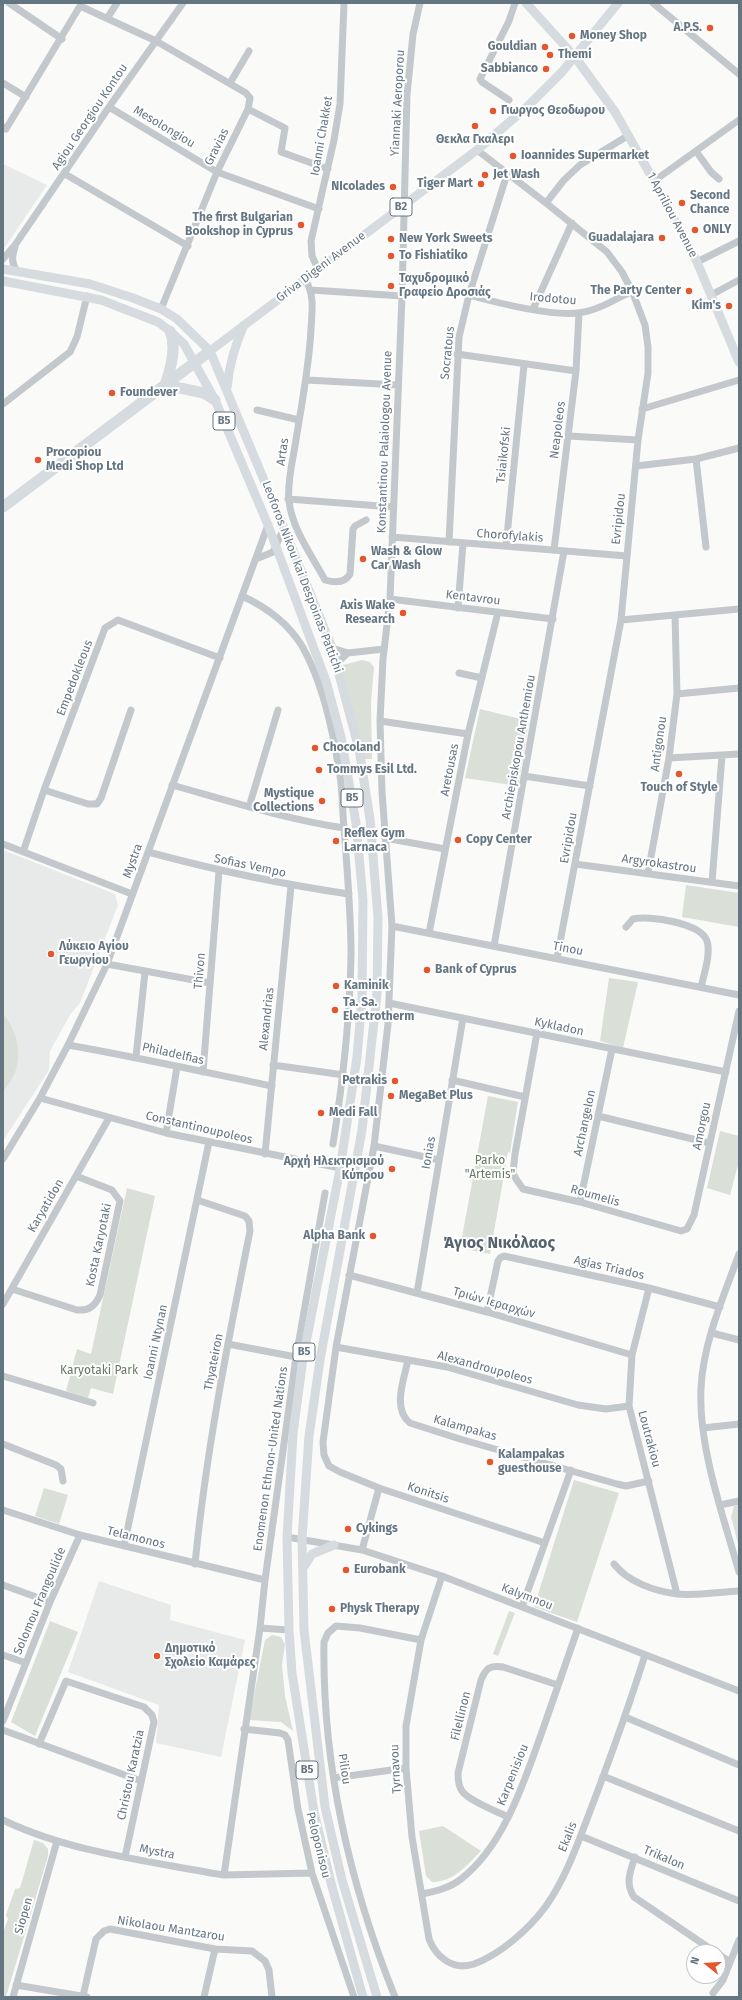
<!DOCTYPE html>
<html>
<head>
<meta charset="utf-8">
<style>
  body { margin:0 }
  #map { position:relative; width:742px; height:2000px; overflow:hidden; background:#fafaf8; font-family:"Fira Sans",sans-serif }
  canvas { display:block }
  .frame { position:absolute; inset:0; border:4px solid #657683; pointer-events:none }
  .north { position:absolute; left:686px; top:1944px; width:40px; height:40px; box-sizing:border-box; background:#fff; border:1px solid #c1c8cd; border-radius:50%; rotate:287deg; font-size:11px; font-weight:700; line-height:16px; text-align:center; color:#657683 }
  .north::after { content:''; display:block; margin:auto; width:14px; height:18px; background:#e4572e; clip-path:polygon(50% 0,100% 100%,50% 72%,0 100%) }
</style>
</head>
<body>
<div id="map">
<canvas width="742" height="2000"></canvas>
<div class="frame"></div>
<div class="north">N</div>
</div>
<script>
const g = document.querySelector('canvas').getContext('2d');
g.lineJoin = 'round';
function fill(path, color) {
  g.fillStyle = color;
  g.fill(path, 'evenodd');
}
function stroke(path, color, width, dash) {
  g.strokeStyle = color;
  g.lineWidth = width;
  g.lineCap = dash ? 'butt' : 'round';
  g.setLineDash(dash || []);
  g.stroke(path);
}
function write(font, color, halo, rows, align = 'center') {
  g.font = font + ' "Fira Sans",sans-serif';
  g.lineWidth = 4;
  g.setLineDash([]);
  g.textBaseline = 'middle';
  g.strokeStyle = halo;
  g.fillStyle = color;
  for (const [text, x, y, turn = 0] of rows) {
    g.save();
    g.translate(x, y);
    g.rotate((+turn || 0) * Math.PI / 180);
    g.textAlign = isNaN(turn) ? turn : align;
    if (halo) g.strokeText(text, 0, 0);
    g.fillText(text, 0, 0);
    g.restore();
  }
}
const built = new Path2D(`
  M3,164L47,185L3,250Z
  M3,850L115,894L118,905L80,1003L70,1015L50,1051L49,1070L3,1141Z
  M99,1581L171,1605L170,1620L245,1640L221,1757L156,1743L159,1705L68,1672Z`);
const green = new Path2D(`
  M362,660L370,662L374,667L371,702L372,759H362L342,669L343,665Z
  M480,709L529,721L518,786L465,778Z
  M686,885L739,893V927L682,917Z
  M609,978L638,982L623,1048L600,1041Z
  M3,1014C22,1037 25,1068 3,1091Z
  M488,1096L518,1102L510,1153L508,1152L490,1254L460,1248Z
  M720,1131L739,1136V1161L730,1195L707,1188Z
  M127,1188L155,1196L113,1394L91,1388L88,1398L66,1391L77,1349L91,1354Z
  M574,1480L619,1493L577,1622L534,1607Z
  M44,1488L68,1495L59,1524L35,1516Z
  M739,1505V1547L731,1517L734,1506Z
  M509,1611L515,1613L498,1656L493,1654Z
  M50,1621L78,1632L35,1736L11,1722Z
  M272,1635L281,1637L285,1644L282,1665L285,1696L293,1731L281,1722L249,1720L265,1640Z
  M443,1826L481,1851C467,1865 454,1882 432,1882L426,1876L419,1831Z
  M34,1840L43,1843L48,1849V1856L6,1997H3V1933L8,1919L6,1915L15,1889L20,1888Z`);
const minor = new Path2D(`
  M9,3L62,39
  M420,3L413,34L407,95L402,296L390,599L383,659L380,721L382,792L392,926L388,1024L374,1146L336,1347L323,1442L324,1455L329,1466L340,1472L379,1488L545,1543
  M653,3L739,74
  M108,17L117,3
  M3,83L26,97
  M230,83L249,51
  M509,100L482,82L480,79L509,21L515,3
  M109,107L217,172L319,209
  M248,109L285,128L281,152L328,169
  M3,127L6,129L80,6L156,41L246,93L250,98L248,109L217,172L161,309
  M477,150L546,203L607,252L622,272L632,291L645,325L648,347V373L638,440L621,620L557,958
  M696,151L711,172L719,179
  M65,174L188,246
  M654,181L739,120
  M546,203L564,180L580,165L629,135
  M15,247C12,256 11,263 17,271
  M3,259L15,245L109,107L183,3
  M697,262L739,241
  M318,269L312,256L311,241L334,140L340,104L344,3
  M305,279C315,296 312,310 311,329C309,369 301,407 295,446C292,463 287,484 289,501C292,529 312,556 325,580C335,583 345,583 350,574L353,529L355,526L366,520
  M311,290L402,296
  M469,295C498,303 549,316 578,313C597,311 616,299 632,291
  M711,295L739,280
  M533,309L572,223
  M457,354L576,371
  M307,380L398,385
  M3,404L70,352L77,337L87,296
  M642,409L739,380
  M257,410L299,420
  M569,436L638,440
  M696,459L706,547
  M636,466L696,459L739,448
  M288,499L393,507
  M392,537L627,556
  M449,542L459,337L469,295L507,174
  M506,546L524,365
  M554,550L576,371L579,313
  M256,559L273,552L284,528
  M242,596C266,607 288,623 302,646C322,681 333,731 339,770C343,789 342,809 344,827C347,870 351,912 351,954C350,1018 343,1081 333,1144
  M390,599L553,619
  M458,608L463,543
  M621,620L739,609
  M332,648L348,653L384,649
  M337,663L348,653
  M459,673L482,678
  M677,694L739,688
  M380,721L468,734
  M669,758L739,754
  M524,776L590,786
  M172,785C229,801 285,819 344,828
  M44,790L88,804H97L101,798L131,710
  M249,807L278,710
  M385,838L445,849
  M3,844L132,894
  M23,852L44,790L105,628L118,620L220,658
  M148,852C215,870 280,884 349,894
  M575,864L739,886
  M648,873L669,758L677,694L675,616
  M712,882L722,756
  M392,926L739,995
  M626,927L633,919C649,915 701,923 707,941C711,954 704,974 701,987
  M429,933L468,734L498,612
  M494,946L564,551
  M107,964L210,983
  M389,1003L726,1072
  M537,1033L515,1154L513,1173L516,1179L523,1189L580,1202L681,1231L687,1229L694,1215L739,1011
  M68,1045C136,1057 204,1072 272,1086
  M136,1057L145,972
  M273,1065L344,1075
  M203,1072L219,871
  M452,1080L525,1097
  M40,1098L166,1133L355,1171
  M598,1116L709,1143
  M166,1133L177,1067
  M374,1146L439,1160
  M265,1154L291,886
  M3,1159L40,1098L68,1045L107,964L268,525
  M580,1202L612,1049
  M739,1254C724,1295 703,1343 701,1388C698,1447 723,1515 739,1572
  M349,1275L487,1312L632,1355
  M649,1288L632,1355L629,1406L677,1594
  M12,1289L77,1310C89,1311 95,1306 100,1295L120,1201L112,1190L76,1176
  M417,1293L463,1018
  M3,1304L109,1118
  M487,1312L498,1261L500,1258L504,1256L649,1288L720,1307
  M712,1333L739,1340
  M228,1344L296,1357
  M336,1347L447,1367L578,1405L606,1409L629,1406
  M408,1360C404,1379 392,1409 410,1423L460,1439L617,1484L626,1486L649,1481
  M3,1376L93,1403
  M703,1428L739,1424
  M3,1444L56,1465L61,1469L63,1481
  M720,1505L739,1501
  M3,1510L80,1535L265,1580
  M287,1537L362,1550L442,1576L739,1691
  M124,1546L209,1142
  M362,1550L379,1488
  M195,1564C206,1452 228,1341 250,1231L249,1221L245,1216L197,1200
  M614,1564C628,1582 654,1591 677,1594C695,1596 720,1592 739,1591
  M442,1576L421,1640L406,1726V1768L412,1837L429,1939C436,1957 453,1971 474,1964C501,1954 529,1929 546,1906C567,1876 579,1840 592,1806C611,1756 629,1706 645,1655
  M3,1585L50,1602
  M522,1607L571,1470
  M260,1628L289,1630
  M3,1655L26,1663
  M625,1717L739,1765
  M3,1721L50,1602L80,1535
  M244,1729L280,1733L285,1735L288,1740L298,1809L312,1873L354,1997
  M3,1730L141,1781
  M39,1744L66,1681L144,1707L152,1715L154,1722L125,1857
  M603,1776L739,1831
  M334,1778L406,1768
  M508,1817C496,1811 469,1801 462,1791C458,1786 458,1779 458,1773L481,1680C486,1668 490,1665 503,1667L558,1685
  M3,1820C67,1851 141,1860 211,1873L224,1875L312,1873
  M581,1836L739,1901
  M635,1857C630,1872 625,1883 634,1897L715,1952
  M224,1875L260,1628L265,1580L296,1357L325,1193
  M422,1894C436,1891 450,1888 461,1879C505,1845 525,1779 543,1729C555,1695 566,1662 578,1628
  M718,1954L730,1962
  M16,1985L87,1997
  M713,1993L723,1980L739,1940
  M83,1996L96,1939L104,1931L110,1929L215,1949L252,1951L265,1961L269,1970L272,1997
  M13,1997L57,1841
  M204,1997L215,1949
  M395,1997C350,1885 322,1763 324,1642L328,1633L336,1626L360,1628L421,1640`);
const major = new Path2D(`
  M526,3L575,57L615,112L654,181L697,262L739,362
  M3,269L90,284L133,298L161,309L177,319L210,351L284,528L332,648L359,749L370,819L378,917L377,994L362,1130L320,1360L309,1436L302,1539L304,1630L325,1807L342,1880L377,1997
  M3,281L101,300L158,322L170,331L184,344L215,400L268,525L326,681L341,737L356,823L363,900L362,999L357,1057L340,1169L303,1358L293,1434L287,1537L289,1630L292,1673L314,1812L331,1883L363,1997
  M210,351L477,150L528,106L562,72L618,3
  M227,388C229,366 235,345 244,325
  M303,1568L312,1554L334,1545`);
const highway = new Path2D(`
  M165,385C171,368 177,347 170,331
  M165,385L204,393L215,400
  M3,507L210,351`);
const markers = [
  [710,28,4,"#e4572e"],
  [572,36,4,"#e4572e"],
  [545,47,4,"#e4572e"],
  [550,55,4,"#e4572e"],
  [546,69,4,"#e4572e"],
  [493,111,4,"#e4572e"],
  [475,126,4,"#e4572e"],
  [513,156,4,"#e4572e"],
  [485,175,4,"#e4572e"],
  [481,184,4,"#e4572e"],
  [393,187,4,"#e4572e"],
  [682,203,4,"#e4572e"],
  [301,225,4,"#e4572e"],
  [695,230,4,"#e4572e"],
  [662,238,4,"#e4572e"],
  [391,239,4,"#e4572e"],
  [391,256,4,"#e4572e"],
  [391,286,4,"#e4572e"],
  [689,291,4,"#e4572e"],
  [729,306,4,"#e4572e"],
  [112,393,4,"#e4572e"],
  [38,460,4,"#e4572e"],
  [363,559,4,"#e4572e"],
  [403,613,4,"#e4572e"],
  [315,748,4,"#e4572e"],
  [319,770,4,"#e4572e"],
  [679,774,4,"#e4572e"],
  [322,801,4,"#e4572e"],
  [458,840,4,"#e4572e"],
  [336,841,4,"#e4572e"],
  [51,954,4,"#e4572e"],
  [427,970,4,"#e4572e"],
  [336,986,4,"#e4572e"],
  [335,1010,4,"#e4572e"],
  [395,1081,4,"#e4572e"],
  [391,1096,4,"#e4572e"],
  [321,1113,4,"#e4572e"],
  [392,1169,4,"#e4572e"],
  [373,1236,4,"#e4572e"],
  [490,1462,4,"#e4572e"],
  [348,1529,4,"#e4572e"],
  [346,1570,4,"#e4572e"],
  [332,1609,4,"#e4572e"],
  [157,1656,4,"#e4572e"]
];
const shields = [
  [401,207,22],
  [224,421,22],
  [352,798,22],
  [304,1352,22],
  [307,1770,22]
];
const shieldNames = [
  ["B2",401,207],
  ["B5",224,421],
  ["B5",352,798],
  ["B5",304,1352],
  ["B5",307,1770]
];
const poiNames = [
  ["A.P.S.",702,28,"right"],
  ["Money Shop",580,36],
  ["Gouldian",537,47,"right"],
  ["Themi",558,55],
  ["Sabbianco",538,69,"right"],
  ["Γιωργος Θεοδωρου",501,111],
  ["Θεκλα Γκαλερι",475,140,"center"],
  ["Ioannides Supermarket",521,156],
  ["Jet Wash",493,175],
  ["Tiger Mart",473,184,"right"],
  ["NIcolades",385,187,"right"],
  ["Second",690,196],
  ["Chance",690,210],
  ["The first Bulgarian",293,218,"right"],
  ["Bookshop in Cyprus",293,232,"right"],
  ["ONLY",703,230],
  ["Guadalajara",654,238,"right"],
  ["New York Sweets",399,239],
  ["To Fishiatiko",399,256],
  ["Ταχυδρομικό",399,279],
  ["Γραφείο Δροσιάς",399,293],
  ["The Party Center",681,291,"right"],
  ["Kim's",721,306,"right"],
  ["Foundever",120,393],
  ["Procopiou",46,453],
  ["Medi Shop Ltd",46,467],
  ["Wash & Glow",371,552],
  ["Car Wash",371,566],
  ["Axis Wake",395,606,"right"],
  ["Research",395,620,"right"],
  ["Chocoland",323,748],
  ["Tommys Esil Ltd.",327,770],
  ["Touch of Style",679,788,"center"],
  ["Mystique",314,794,"right"],
  ["Collections",314,808,"right"],
  ["Reflex Gym",344,834],
  ["Larnaca",344,848],
  ["Copy Center",466,840],
  ["Λύκειο Αγίου",59,947],
  ["Γεωργίου",59,961],
  ["Bank of Cyprus",435,970],
  ["Kaminik",344,986],
  ["Ta. Sa.",343,1003],
  ["Electrotherm",343,1017],
  ["Petrakis",387,1081,"right"],
  ["MegaBet Plus",399,1096],
  ["Medi Fall",329,1113],
  ["Αρχή Ηλεκτρισμού",384,1162,"right"],
  ["Κύπρου",384,1176,"right"],
  ["Alpha Bank",365,1236,"right"],
  ["Kalampakas",498,1455],
  ["guesthouse",498,1469],
  ["Cykings",356,1529],
  ["Eurobank",354,1570],
  ["Physk Therapy",340,1609],
  ["Δημοτικό",165,1649],
  ["Σχολείο Καμάρες",165,1663]
];
const streetNames = [
  ["Yiannaki Aeroporou",398,103,-87],
  ["Agiou Georgiou Kontou",90,117,-56],
  ["Mesolongiou",164,127,31],
  ["Ioanni Chakket",322,136,-80],
  ["Gravias",217,147,-64],
  ["1 Apriliou Avenue",672,215,62],
  ["Griva Digeni Avenue",321,267,-37],
  ["Irodotou",553,299,5],
  ["Socratous",448,353,-84],
  ["Neapoleos",558,430,-83],
  ["Konstantinou Palaiologou Avenue",385,442,-88],
  ["Artas",283,452,-81],
  ["Tsiaikofski",504,455,-84],
  ["Evripidou",619,519,-84],
  ["Chorofylakis",510,536,4],
  ["Leoforos Nikou kai Despoinas Pattichi",302,577,69],
  ["Kentavrou",473,598,7],
  ["Empedokleous",75,678,-69],
  ["Antigonou",659,744,-82],
  ["Archiepiskopou Anthemiou",519,747,-80],
  ["Aretousas",450,770,-79],
  ["Evripidou",569,838,-80],
  ["Mystra",133,861,-70],
  ["Argyrokastrou",659,864,8],
  ["Sofias Vempo",250,866,12],
  ["Tinou",568,949,11],
  ["Thivon",200,971,-85],
  ["Alexandrias",267,1019,-84],
  ["Kykladon",559,1027,12],
  ["Philadelfias",173,1054,13],
  ["Archangelon",585,1123,-78],
  ["Amorgou",702,1126,-78],
  ["Constantinoupoleos",199,1128,13],
  ["Ionias",429,1153,-80],
  ["Roumelis",595,1196,16],
  ["Karyatidon",46,1206,-60],
  ["Kosta Karyotaki",99,1245,-78],
  ["Agias Triados",609,1268,13],
  ["Τριών Ιεραρχών",494,1303,16],
  ["Ioanni Ntynan",156,1342,-78],
  ["Thyateiron",214,1362,-79],
  ["Alexandroupoleos",485,1368,15],
  ["Kalampakas",465,1428,16],
  ["Loutrakiou",649,1439,75],
  ["Enomenon Ethnon-United Nations",271,1459,-82],
  ["Konitsis",428,1493,18],
  ["Telamonos",136,1538,14],
  ["Kalymnou",527,1597,21],
  ["Solomou Frangoulide",40,1601,-67],
  ["Filellinon",461,1716,-76],
  ["Piliou",344,1769,82],
  ["Tyrnavou",396,1769,-93],
  ["Christou Karatzia",131,1775,-78],
  ["Karpenisiou",513,1775,-68],
  ["Ekalis",568,1837,-68],
  ["Peloponisou",318,1845,76],
  ["Mystra",157,1852,11],
  ["Trikalon",664,1858,23],
  ["Siopen",24,1916,-74],
  ["Nikolaou Mantzarou",171,1929,9]
];
const parkNames = [
  ["Parko",490,1161],
  ["\"Artemis\"",490,1175],
  ["Karyotaki Park",99,1371]
];
const districtNames = [
  ["Άγιος Νικόλαος",499,1244]
];
fill(built, '#e8e9e9');
fill(green, '#dadfd7');
stroke(minor, '#c3c8cc', 7);
stroke(major, '#d6dbdf', 9);
stroke(highway, '#d6dbdf', 11);
for (const [x, y, r, color] of markers) {
  const dot = new Path2D();
  dot.arc(x, y, r, 0, 2 * Math.PI);
  g.fillStyle = color;
  g.fill(dot);
  stroke(dot, '#fff', 1.5);
}
for (const [x, y, w] of shields) {
  const box = new Path2D();
  box.roundRect(x - w / 2, y - 9, w, 18, 3);
  g.fillStyle = '#fff';
  g.fill(box);
  stroke(box, '#657683', 1);
}
write('bold 11px', '#657683', null, shieldNames);
write('bold 12px', '#657683', '#fff', poiNames, 'left');
write('12px', '#657683', '#fff', streetNames);
write('12px', '#687a64', '#fff', parkNames);
write('bold 16px', '#57646e', '#fff', districtNames);
</script>
</body>
</html>
